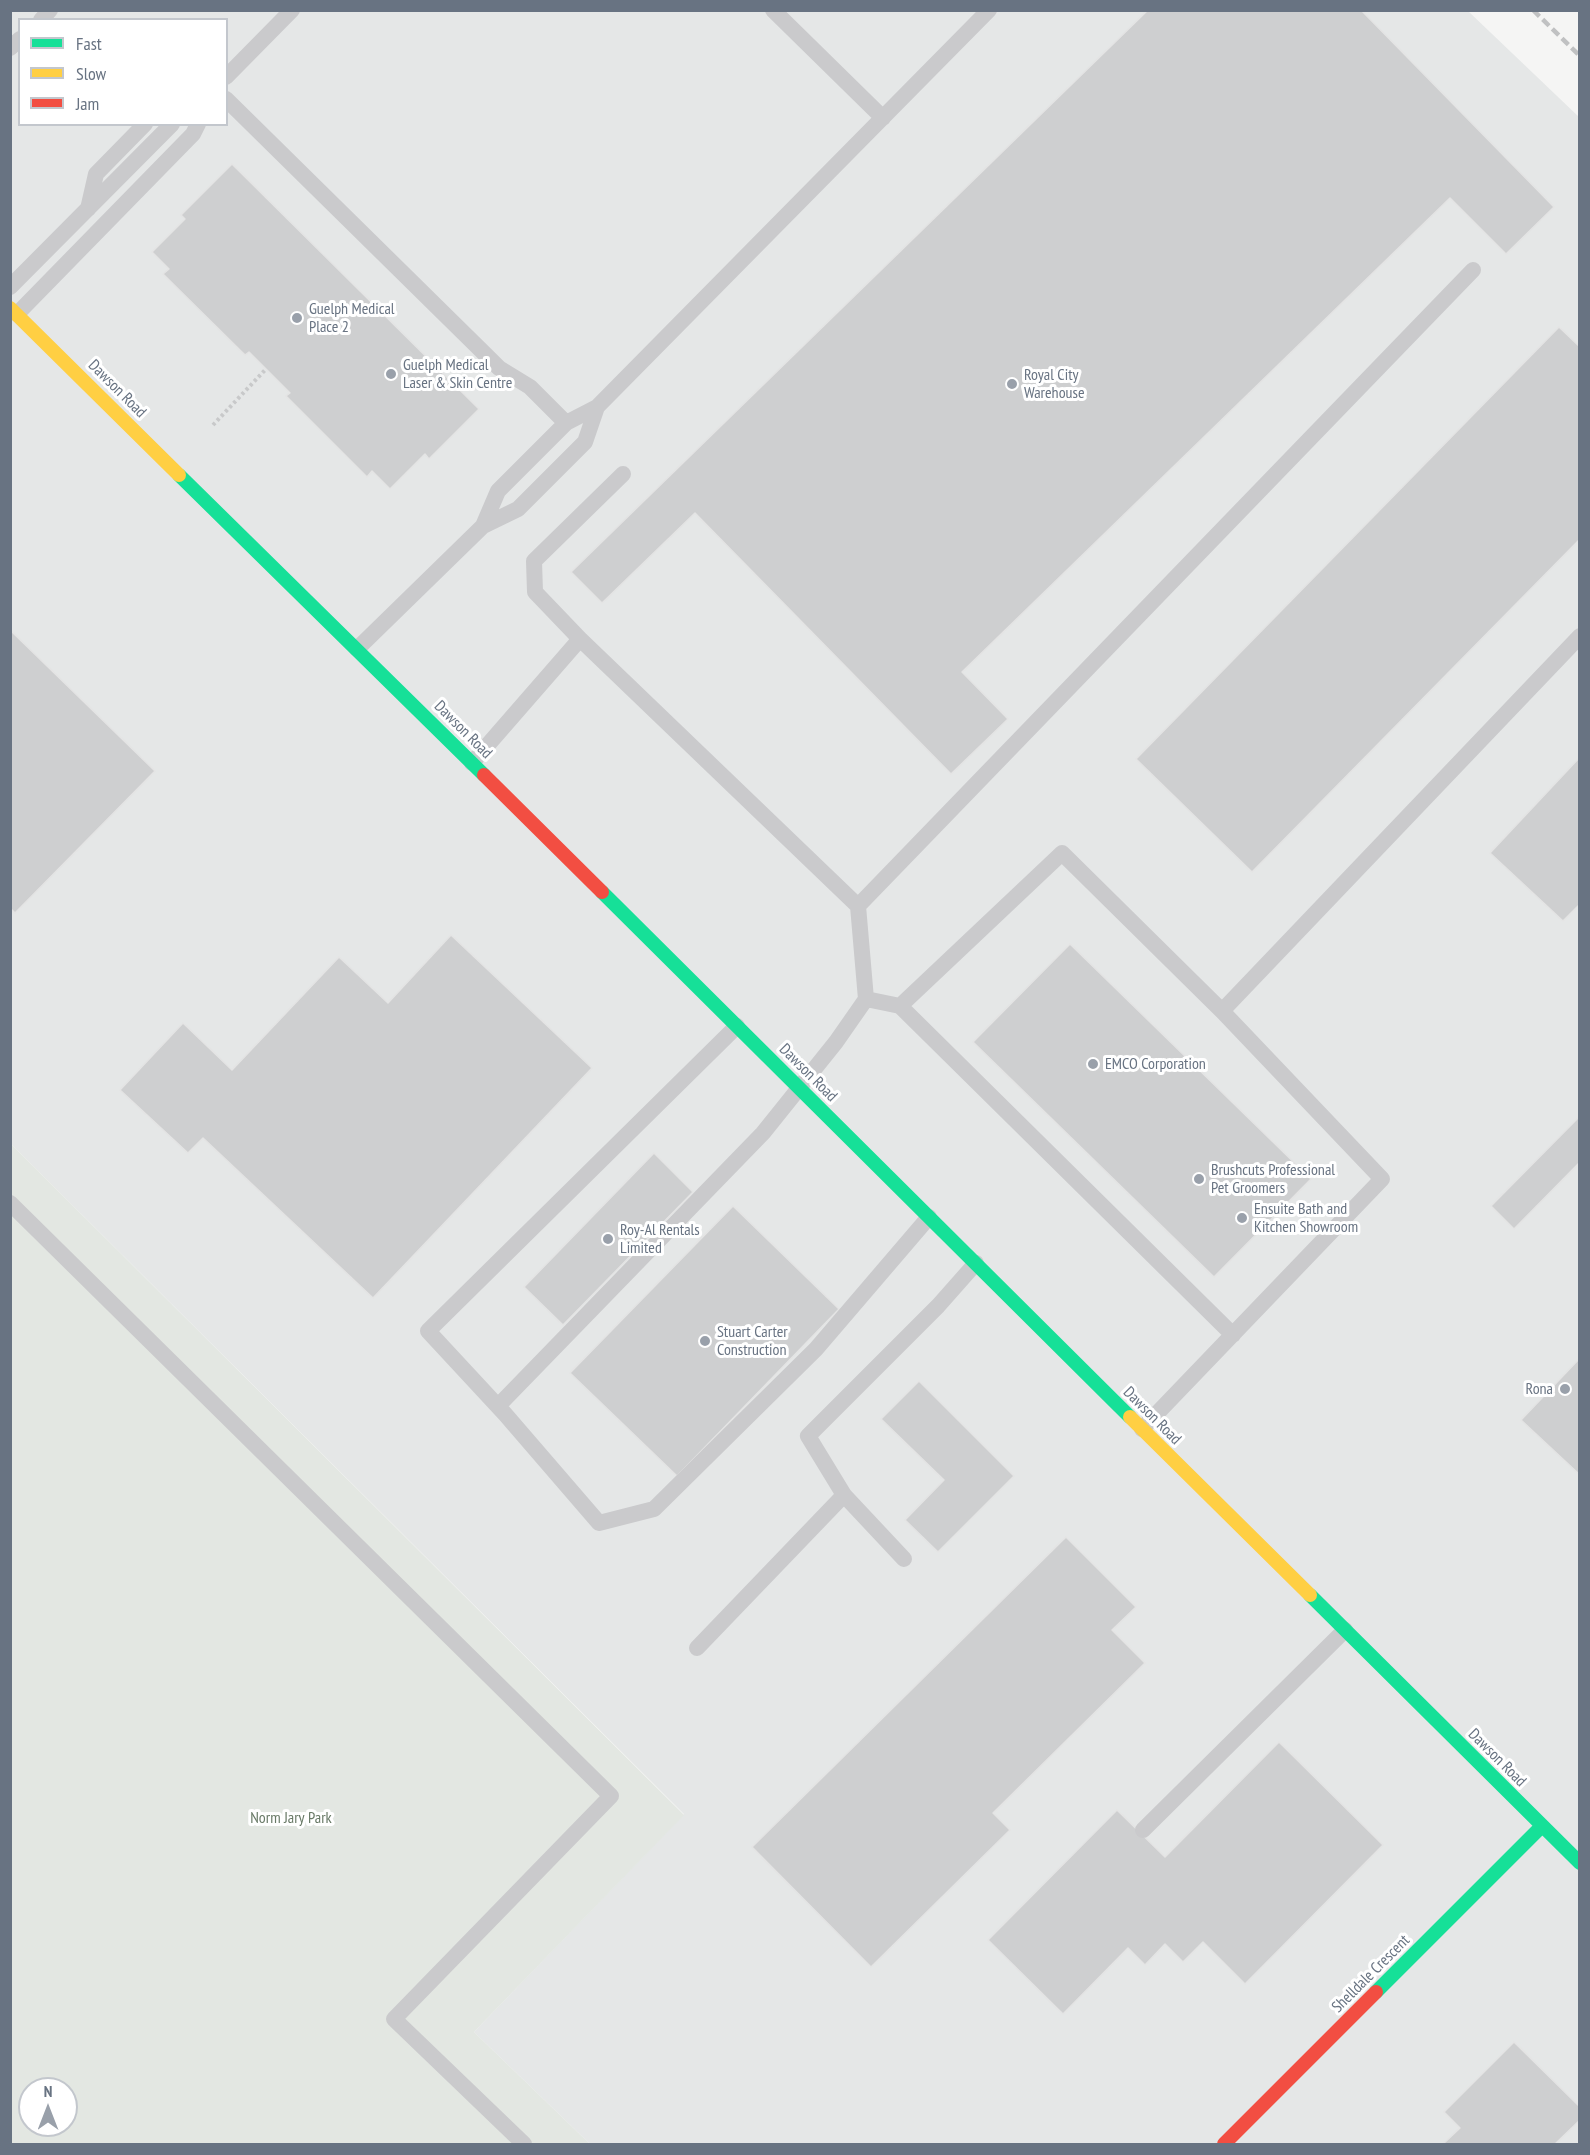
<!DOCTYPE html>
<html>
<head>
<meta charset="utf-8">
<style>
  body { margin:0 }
  #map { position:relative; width:1590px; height:2155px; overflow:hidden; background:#f5f5f4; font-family:"PT Sans Narrow",sans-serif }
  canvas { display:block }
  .frame { position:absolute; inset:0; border:12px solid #687382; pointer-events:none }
  .legend { position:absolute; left:18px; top:18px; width:210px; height:108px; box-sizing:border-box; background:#fff; border:2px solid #c3c7cd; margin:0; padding:8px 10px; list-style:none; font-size:18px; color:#687382 }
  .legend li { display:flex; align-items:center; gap:12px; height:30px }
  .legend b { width:30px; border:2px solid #c3c7cd }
  .north { position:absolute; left:18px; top:2077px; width:60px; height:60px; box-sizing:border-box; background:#fff; border:2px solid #c3c7cd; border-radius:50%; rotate:0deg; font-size:16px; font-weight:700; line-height:24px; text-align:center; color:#687382 }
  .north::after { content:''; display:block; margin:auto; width:21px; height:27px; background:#99a0aa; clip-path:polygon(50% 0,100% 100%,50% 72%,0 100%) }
</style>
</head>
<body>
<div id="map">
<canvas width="1590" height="2155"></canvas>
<div class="frame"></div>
<ul class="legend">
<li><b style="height:8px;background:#16e098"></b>Fast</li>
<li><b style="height:8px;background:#ffcf43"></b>Slow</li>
<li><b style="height:8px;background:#f24e42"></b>Jam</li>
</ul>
<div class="north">N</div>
</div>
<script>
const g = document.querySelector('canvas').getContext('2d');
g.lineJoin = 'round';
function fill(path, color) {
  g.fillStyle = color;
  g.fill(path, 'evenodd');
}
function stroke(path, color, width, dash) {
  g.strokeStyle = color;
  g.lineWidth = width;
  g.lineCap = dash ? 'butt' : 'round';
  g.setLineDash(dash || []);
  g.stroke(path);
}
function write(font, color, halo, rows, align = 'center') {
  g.font = font + ' "PT Sans Narrow",sans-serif';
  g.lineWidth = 6;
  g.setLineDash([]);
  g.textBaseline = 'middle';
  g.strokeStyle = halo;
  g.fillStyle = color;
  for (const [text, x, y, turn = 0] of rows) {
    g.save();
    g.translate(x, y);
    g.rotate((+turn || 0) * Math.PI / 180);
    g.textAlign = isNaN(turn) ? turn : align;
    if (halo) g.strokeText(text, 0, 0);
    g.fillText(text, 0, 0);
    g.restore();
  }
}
const built = new Path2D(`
  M10,11H1468L1579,117V2144H590L474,2032L684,1814L11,1144ZM20,20H226V124H20Z`);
const green = new Path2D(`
  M11,1144L684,1815L474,2032L590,2144H11ZM30,2089H66V2125H30Z`);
const building = new Path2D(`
  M1148,10H1361L1554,207L1506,254L1450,198L962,672L1008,719L951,774L695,513L602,603L571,572Z
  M232,164L479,409L429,459L425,454L390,489L372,471L367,477L286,396L290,393L249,352L245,355L163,274L169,269L152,252L185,219L181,215Z
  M1559,327L1580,347V539L1252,872L1136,759Z
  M10,630L155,771L15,913L10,908Z
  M1580,757V904L1563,921L1490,853Z
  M451,935L592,1068L373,1298L203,1138L188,1153L120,1090L183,1023L232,1070L339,957L388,1003Z
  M1070,944L1311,1179L1214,1277L973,1042Z
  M1580,1116V1162L1514,1229L1491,1206Z
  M654,1153L693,1192L563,1325L524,1287Z
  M733,1206L839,1309L677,1476L570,1373Z
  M1580,1358V1475L1521,1420Z
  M919,1381L1014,1476L938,1552L905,1520L944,1480L881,1419Z
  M1066,1537L1136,1607L1112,1630L1145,1663L993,1813L1010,1830L871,1967L752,1847Z
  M1279,1742L1383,1845L1245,1984L1203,1942L1183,1962L1165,1944L1145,1965L1128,1948L1063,2014L988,1940L1117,1810L1165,1857Z
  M1514,2042L1580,2107V2120L1555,2144H1443L1460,2128L1444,2112Z`);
const path = new Path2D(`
  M213,425L266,369`);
const lane = new Path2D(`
  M773,10L883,118
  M41,20L50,10
  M10,48L20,39
  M226,77L292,10
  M226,99L491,360L499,368L530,387L566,423
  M88,209L96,174L145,124
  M10,287L172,124
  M17,314L193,134L198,124
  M483,526L498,491L566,423L597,407L989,10
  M580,639L535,592L534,561L623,474
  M357,649L483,526L518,509L585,442L597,407
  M472,763L580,639L858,906L866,999L836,1042L763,1133L498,1406
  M858,906L1473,270
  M866,999L900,1006L1062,853L1222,1011
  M900,1006L1233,1335
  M737,1026L428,1331L505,1414L599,1523L654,1509L816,1349L929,1217
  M10,1203L611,1796L394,2019L524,2144
  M1142,1429L1382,1179L1222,1011L1580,636
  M844,1495L904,1559
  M697,1648L844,1495L808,1436L938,1306L976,1263
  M1143,1830L1345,1630`);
const fast = new Path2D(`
  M179,475L484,775
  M602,892L1130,1417
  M1310,1595L1580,1863
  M1376,1992L1542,1826`);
const slow = new Path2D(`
  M10,308L179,475
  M1130,1417L1310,1595`);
const jam = new Path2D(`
  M484,775L602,892
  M1224,2144L1376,1992`);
const rail = new Path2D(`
  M1533,10L1580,56`);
const markers = [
  [297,318,6,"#99a0aa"],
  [391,374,6,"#99a0aa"],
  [1012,384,6,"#99a0aa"],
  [1093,1064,6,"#99a0aa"],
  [1199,1179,6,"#99a0aa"],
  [1242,1218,6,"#99a0aa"],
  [608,1239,6,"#99a0aa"],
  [705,1341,6,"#99a0aa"],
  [1565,1389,6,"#99a0aa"]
];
const poiNames = [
  ["Guelph Medical",309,309],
  ["Place 2",309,327],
  ["Guelph Medical",403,365],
  ["Laser & Skin Centre",403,383],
  ["Royal City",1024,375],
  ["Warehouse",1024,393],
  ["EMCO Corporation",1105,1064],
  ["Brushcuts Professional",1211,1170],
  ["Pet Groomers",1211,1188],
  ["Ensuite Bath and",1254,1209],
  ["Kitchen Showroom",1254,1227],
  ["Roy-Al Rentals",620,1230],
  ["Limited",620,1248],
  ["Stuart Carter",717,1332],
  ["Construction",717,1350],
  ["Rona",1553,1389,"right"]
];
const streetNames = [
  ["Dawson Road",117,389,45],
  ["Dawson Road",463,730,45],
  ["Dawson Road",808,1073,45],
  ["Dawson Road",1152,1416,45],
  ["Dawson Road",1497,1758,45],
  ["Shelldale Crescent",1371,1974,-45]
];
const parkNames = [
  ["Norm Jary Park",291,1818]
];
fill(built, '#e5e7e7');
fill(green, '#e3e7e2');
fill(building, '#cecfd0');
stroke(building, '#e4e4e4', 1.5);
stroke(path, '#c8c9ca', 4, [3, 3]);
stroke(lane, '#cacacc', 16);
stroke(fast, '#16e098', 14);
stroke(slow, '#ffcf43', 14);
stroke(jam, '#f24e42', 14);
stroke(rail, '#c0c1c2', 4.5, [9, 4.5]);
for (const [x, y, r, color] of markers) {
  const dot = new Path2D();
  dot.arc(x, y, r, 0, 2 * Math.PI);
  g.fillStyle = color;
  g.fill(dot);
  stroke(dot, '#fff', 2);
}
write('16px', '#687382', '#fff', poiNames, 'left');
write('16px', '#687382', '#fff', streetNames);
write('16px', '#687966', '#fff', parkNames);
</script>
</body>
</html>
